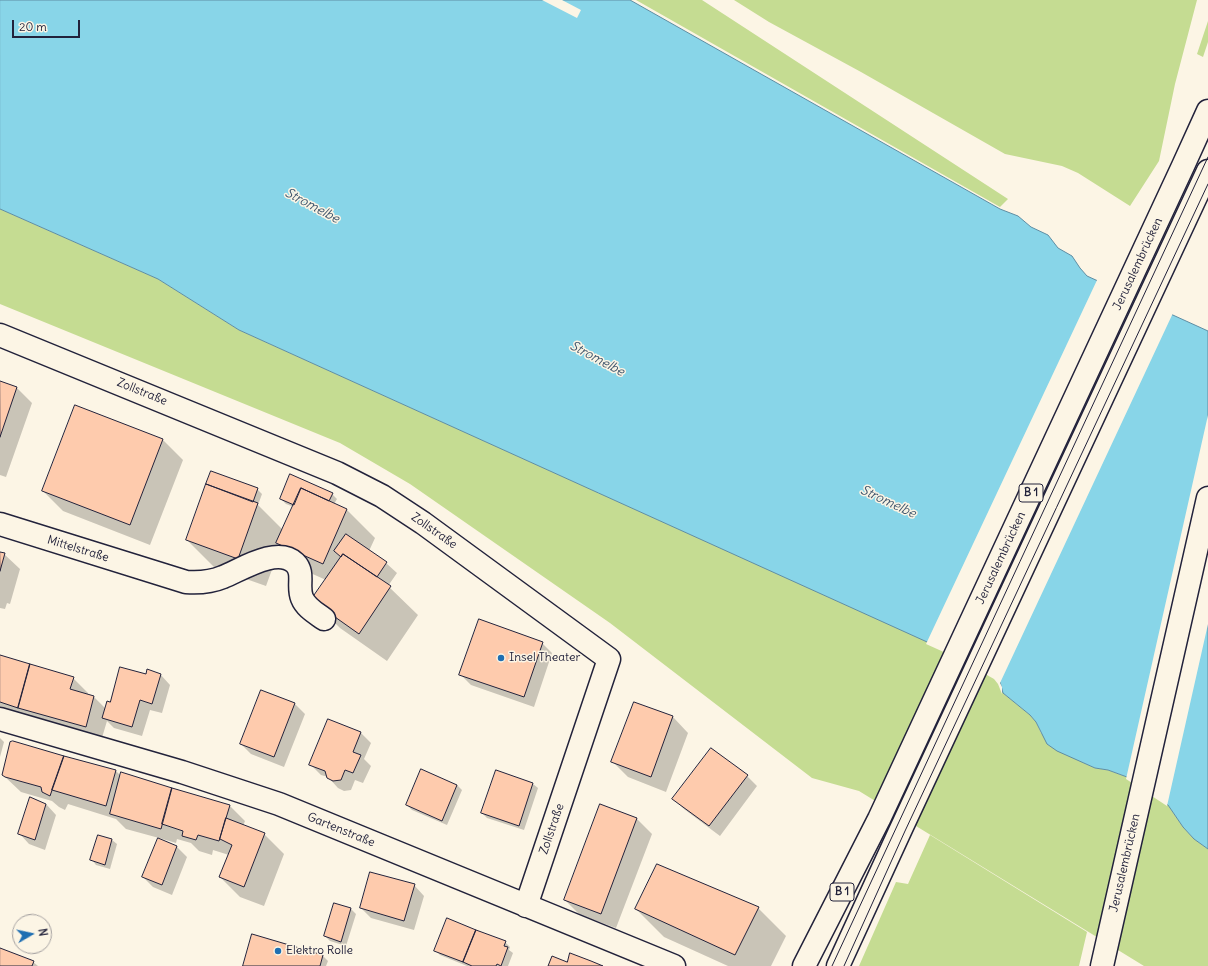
<!DOCTYPE html>
<html>
<head>
<meta charset="utf-8">
<style>
  body { margin:0 }
  #map { position:relative; width:1208px; height:966px; overflow:hidden; background:#fcf5e5; font-family:Delius,sans-serif }
  canvas { display:block }
  .north { position:absolute; left:12px; top:914px; width:40px; height:40px; box-sizing:border-box; background:#fcf5e5; border:1px solid #a5a1a1; border-radius:50%; rotate:81deg; font-size:11px; font-weight:700; line-height:16px; text-align:center; color:#22223b }
  .north::after { content:''; display:block; margin:auto; width:14px; height:18px; background:#1f6fb2; clip-path:polygon(50% 0,100% 100%,50% 72%,0 100%) }
  .scale { position:absolute; left:12px; top:20px; width:68px; height:18px; box-sizing:border-box; border:2px solid #22223b; border-top:0; padding-left:5px; font-size:12px; line-height:14px; white-space:nowrap; color:#22223b; -webkit-text-stroke:3px #fcf5e5; paint-order:stroke }
</style>
</head>
<body>
<div id="map">
<canvas width="1208" height="966"></canvas>
<div class="north">N</div>
<div class="scale">20 m</div>
</div>
<script>
const g = document.querySelector('canvas').getContext('2d');
g.lineJoin = 'round';
function fill(path, color) {
  g.fillStyle = color;
  g.fill(path, 'evenodd');
}
function stroke(path, color, width, dash) {
  g.strokeStyle = color;
  g.lineWidth = width;
  g.lineCap = dash ? 'butt' : 'round';
  g.setLineDash(dash || []);
  g.stroke(path);
}
function write(font, color, halo, rows, align = 'center') {
  g.font = font + ' Delius,sans-serif';
  g.lineWidth = 3;
  g.setLineDash([]);
  g.textBaseline = 'middle';
  g.strokeStyle = halo;
  g.fillStyle = color;
  for (const [text, x, y, turn = 0] of rows) {
    g.save();
    g.translate(x, y);
    g.rotate((+turn || 0) * Math.PI / 180);
    g.textAlign = isNaN(turn) ? turn : align;
    if (halo) g.strokeText(text, 0, 0);
    g.fillText(text, 0, 0);
    g.restore();
  }
}
const green = new Path2D(`
  M636,0H702L1008,199L1000,207Z
  M734,0H1197L1175,84L1159,161L1130,206L1078,173L1062,166L1005,154L861,72L769,22Z
  M1208,21V42L1203,57L1197,54Z
  M0,209L158,279L239,330L895,627L958,656L995,678L1000,682L1003,693L1030,715L1036,722L1041,733L1082,762L1095,768L1108,770L1127,777L1168,805L1183,827L1194,839L1208,849V966H1144L859,791L812,778L610,623L410,484L340,443L0,304Z
  M930,835L1087,932L1079,966H859L896,882L908,884Z`);
const water = new Path2D(`
  M0,0H630L1000,209L1018,216L1031,227L1048,235L1058,248L1072,256L1080,268L1087,276L1208,331V849L1194,839L1183,827L1168,805L1127,777L1108,770L1095,768L1057,751L1047,744L1036,722L1030,715L1003,693L1000,682L995,678L958,656L239,330L158,279L0,209Z`);
const pier = new Path2D(`
  M542,0H562L581,10L577,18Z
  M1098,278L1173,313L1000,683L1002,687V694L998,684L994,679L957,658L926,644Z
  M1208,415V624L1167,806L1126,779Z`);
const shadow = new Path2D(`
  M0,382L17,388L32,403L6,477L0,475Z
  M163,440L183,460L150,545L63,511L43,491Z
  M257,489L262,494L258,505L283,530L294,507L286,504L281,499L332,494L337,499L334,504L347,510L375,538L369,551L386,563L397,573L388,586L418,615L387,661L340,628L312,600L326,580L306,571L281,545L266,586L215,568L187,540Z
  M0,553L4,554L20,569L10,604L7,603L5,609L0,608Z
  M542,643L552,653L534,707L471,685L460,674Z
  M0,656L73,678L88,693V695L94,697L106,709L111,703L146,675L160,674L170,685L162,713L150,710L142,736L114,728L107,721L101,741L0,711Z
  M262,691L295,704L305,714L284,767L251,754L241,744Z
  M634,703L673,717L688,733L666,792L628,777L613,762Z
  M328,720L361,733L371,743L364,759L371,766L363,783L355,780L351,790L344,791L338,788L328,777L321,775L310,764Z
  M0,738L4,742L0,757Z
  M116,771L121,776L122,773L230,806L245,821L243,826L264,834L284,854L264,906L240,897L220,877L229,855L213,850L212,855L199,851L191,843L177,839L176,843L159,838L158,840L177,847L187,857L172,895L153,887L143,877L159,838L126,829L116,819L68,804L65,810L59,807L52,801L21,792L3,775Z
  M497,771L533,784L538,788L524,830L487,818L482,813Z
  M747,776L757,786L720,836L684,809L674,799Z
  M457,785L462,790L447,825L412,810L407,805Z
  M46,804L56,815L45,850L29,844L19,833Z
  M636,818L652,834L616,928L580,915L565,900Z
  M99,836L112,840L117,844L110,869L96,865L92,860Z
  M414,885L424,896L414,930L371,918L361,908Z
  M758,908L786,936L771,966H728L664,937L636,909Z
  M351,909L356,914L346,946L330,941L325,936Z
  M253,936L323,956L328,961L326,966H244Z
  M505,942L510,947L509,950L513,953L508,966H467L440,955L436,951Z
  M0,949L33,962L38,966H0Z`);
const building = new Path2D(`
  M0,381L17,387L0,437Z
  M75,405L163,439L130,525L42,491Z
  M211,471L258,488L253,502L206,484Z
  M290,474L333,493L329,501L301,488L294,505L280,499Z
  M206,484L258,503L238,559L186,540Z
  M301,488L347,509L323,564L276,543Z
  M346,534L387,562L377,577L343,554L341,557L334,551Z
  M0,552L5,553L0,571Z
  M343,554L391,586L359,634L311,600Z
  M479,619L543,642L524,697L459,675Z
  M0,655L30,664L18,708L0,702Z
  M30,664L74,677L70,689L94,696L86,727L18,708Z
  M120,667L146,674L147,669L161,674L152,704L140,700L132,727L102,718L107,701L110,702Z
  M261,690L295,703L274,757L240,744Z
  M634,702L673,716L651,777L611,762Z
  M328,719L361,732L353,752L361,755L353,773L345,770L341,780L333,781L327,778L325,771L309,765Z
  M13,741L64,756L50,796L42,792L41,787L5,777L2,775L10,742Z
  M711,748L748,775L709,826L672,799Z
  M64,756L116,770L106,806L52,790Z
  M421,769L457,785L442,821L406,805Z
  M496,770L533,783L519,826L481,813Z
  M121,772L172,788L161,829L110,814Z
  M172,788L230,805L219,841L198,835L196,840L182,836L183,831L162,824Z
  M30,797L46,804L35,840L18,834Z
  M600,804L637,818L601,914L564,900Z
  M226,818L265,833L244,887L219,877L232,845L220,839Z
  M98,835L112,839L105,865L90,860Z
  M158,838L177,846L162,885L142,877Z
  M657,864L759,907L735,955L635,909Z
  M370,872L415,884L404,921L360,908Z
  M334,903L351,908L341,942L324,936Z
  M447,918L476,930L463,962L434,951Z
  M476,930L506,941L504,946L508,947L501,966L497,964L496,966H472L463,962Z
  M252,934L323,955L320,966H243Z
  M0,948L34,961L32,966H0Z
  M570,953L591,961L603,966H548L552,956L567,962Z`);
const minor = new Path2D(`
  M0,335L337,473L382,496L423,523L609,659L526,906
  M0,524L186,582C199,583 211,582 223,577C241,570 277,546 295,563C305,573 297,586 302,598C306,608 316,613 324,619
  M0,719L182,772L279,804L674,966
  M838,966L901,829L1208,171`);
const major = new Path2D(`
  M804,966L879,819L1183,166L1208,111
  M1102,966L1208,498`);
const tram = new Path2D(`
  M832,966L1208,157
  M844,966L905,831L1208,184`);
const markers = [
  [501,658,4,"#1f6fb2"],
  [278,951,4,"#1f6fb2"]
];
const shields = [
  [1031,493,24],
  [842,892,24]
];
const shieldNames = [
  ["B 1",1031,493],
  ["B 1",842,892]
];
const streetNames = [
  ["Jerusalembrücken",1138,264,-65],
  ["Zollstraße",142,392,22],
  ["Zollstraße",434,531,35],
  ["Mittelstraße",78,549,17],
  ["Jerusalembrücken",1001,558,-65],
  ["Zollstraße",552,829,-71],
  ["Gartenstraße",341,830,22],
  ["Jerusalembrücken",1125,863,-77]
];
const poiNames = [
  ["Insel Theater",509,658],
  ["Elektro Rolle",286,951]
];
const waterNames = [
  ["Stromelbe",312,206,28],
  ["Stromelbe",597,359,28],
  ["Stromelbe",888,502,25]
];
fill(green, '#c5dc92');
fill(water, '#88d5e8');
stroke(water, '#5f8da3', 1);
fill(pier, '#fcf5e5');
fill(shadow, '#0003');
fill(building, '#fecbad');
stroke(building, '#22223b', 1);
stroke(minor, '#22223b', 25);
stroke(major, '#22223b', 25);
stroke(minor, '#fcf5e5', 22);
stroke(major, '#fcf5e5', 22);
stroke(tram, '#22223b', 1);
for (const [x, y, r, color] of markers) {
  const dot = new Path2D();
  dot.arc(x, y, r, 0, 2 * Math.PI);
  g.fillStyle = color;
  g.fill(dot);
  stroke(dot, '#fcf5e5', 1.5);
}
for (const [x, y, w] of shields) {
  const box = new Path2D();
  box.roundRect(x - w / 2, y - 9, w, 18, 3);
  g.fillStyle = '#fcf5e5';
  g.fill(box);
  stroke(box, '#22223b', 1);
}
write('bold 11px', '#22223b', null, shieldNames);
write('12px', '#22223b', '#fcf5e5', streetNames);
write('12px', '#22223b', '#fcf5e5', poiNames, 'left');
write('italic 13px', '#41586f', '#fcf5e5', waterNames);
</script>
</body>
</html>
